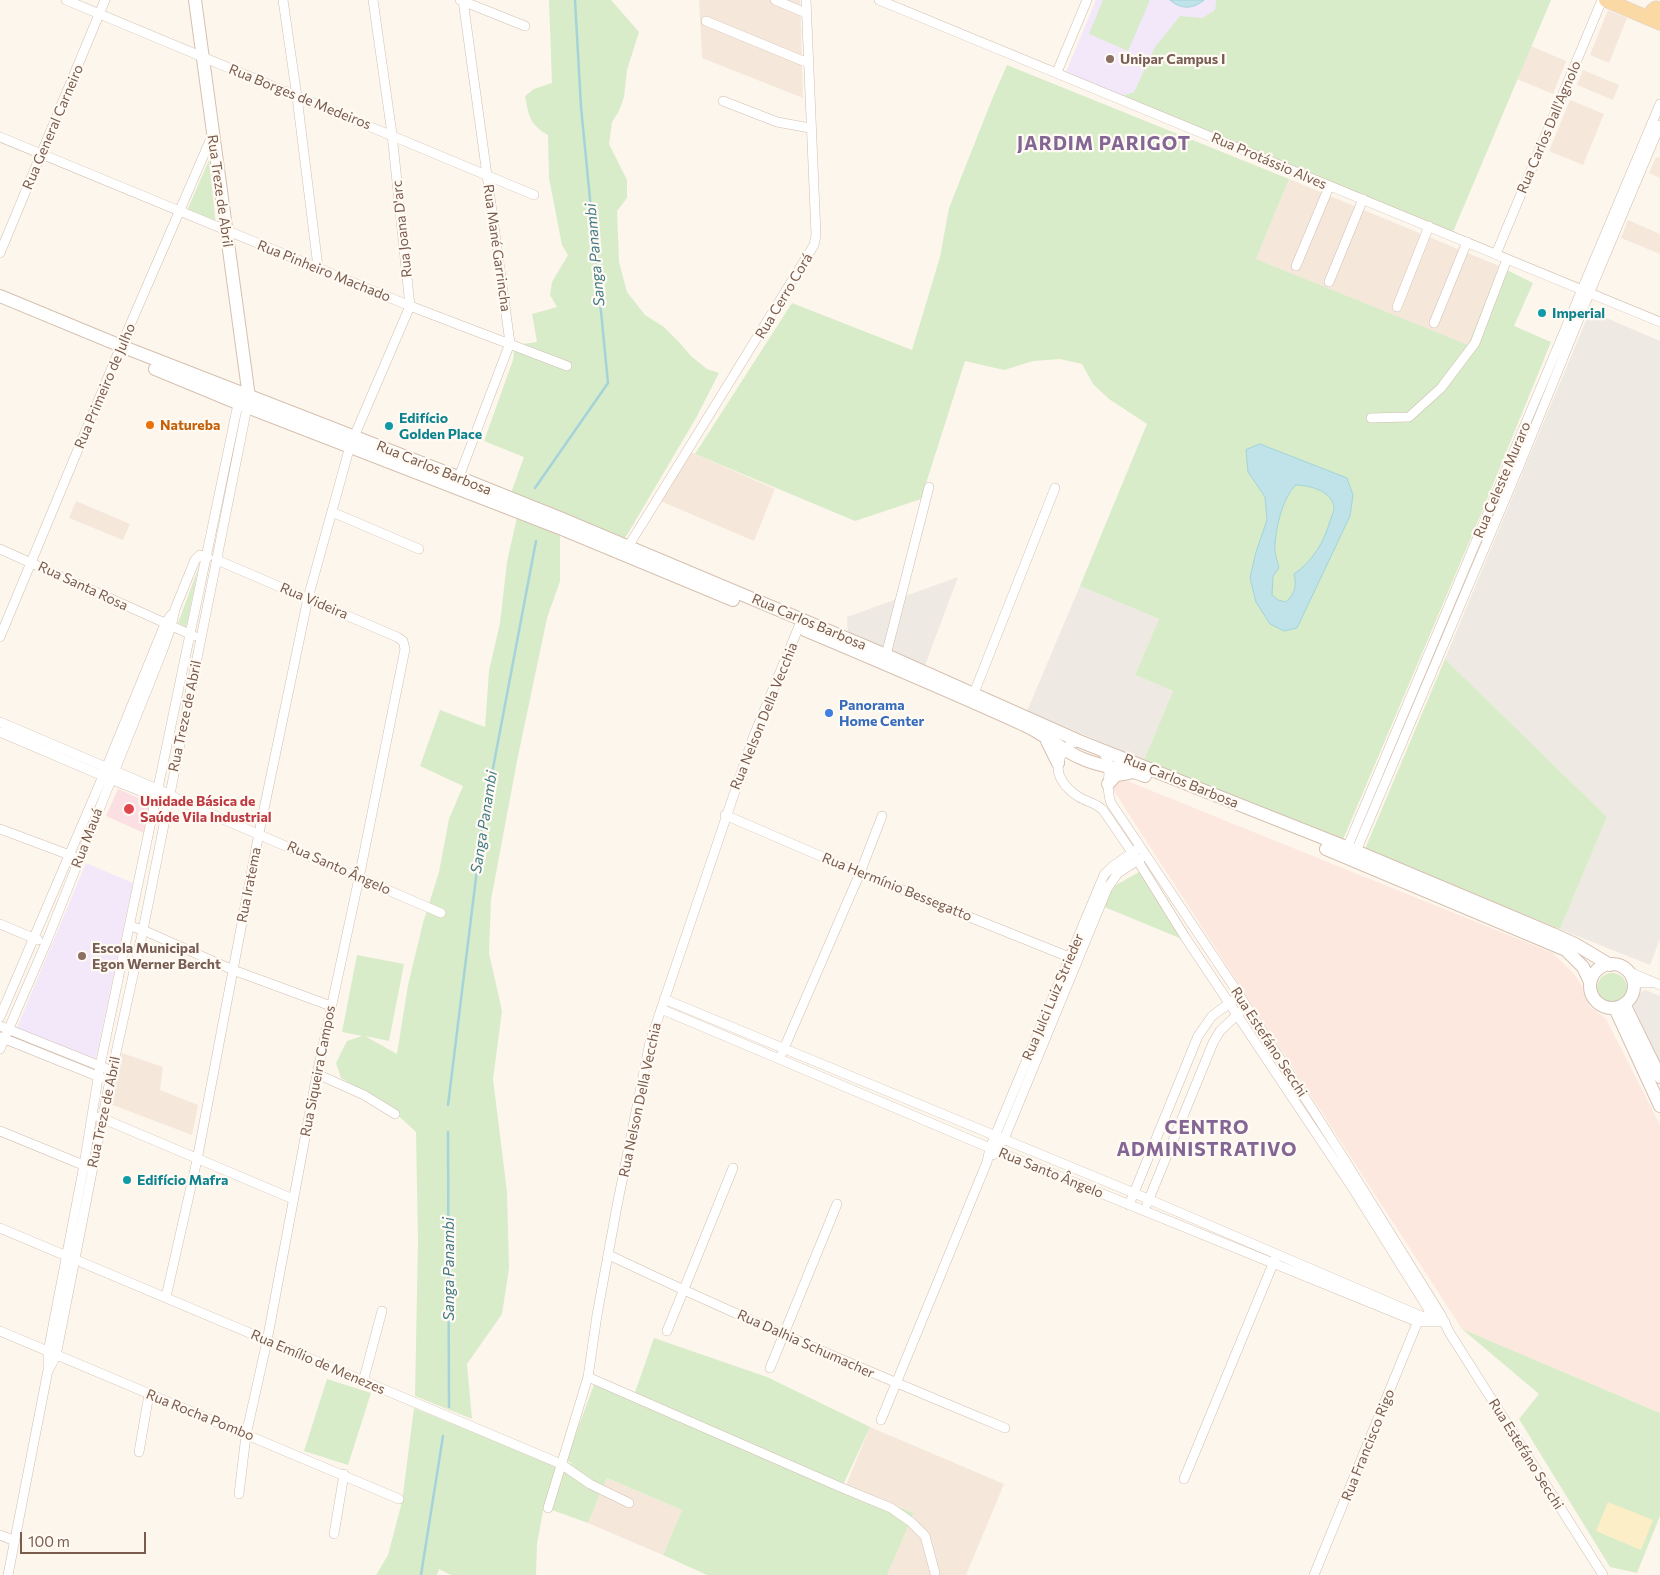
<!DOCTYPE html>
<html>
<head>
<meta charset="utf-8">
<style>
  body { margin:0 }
  #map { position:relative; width:1660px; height:1575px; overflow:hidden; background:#fdf6ec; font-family:Commissioner,sans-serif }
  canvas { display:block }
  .scale { position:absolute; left:20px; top:1532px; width:126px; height:22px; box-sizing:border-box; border:2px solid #7a5c4d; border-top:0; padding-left:6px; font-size:15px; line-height:18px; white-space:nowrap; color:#7a5c4d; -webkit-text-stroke:4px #fffaf3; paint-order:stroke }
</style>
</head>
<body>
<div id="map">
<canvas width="1660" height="1575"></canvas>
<div class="scale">100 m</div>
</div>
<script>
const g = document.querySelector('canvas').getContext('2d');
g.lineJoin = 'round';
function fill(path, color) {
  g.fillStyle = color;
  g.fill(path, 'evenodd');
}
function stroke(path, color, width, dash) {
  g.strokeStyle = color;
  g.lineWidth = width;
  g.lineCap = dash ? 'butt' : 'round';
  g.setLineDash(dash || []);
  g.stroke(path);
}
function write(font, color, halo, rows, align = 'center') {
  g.font = font + ' Commissioner,sans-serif';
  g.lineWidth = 4.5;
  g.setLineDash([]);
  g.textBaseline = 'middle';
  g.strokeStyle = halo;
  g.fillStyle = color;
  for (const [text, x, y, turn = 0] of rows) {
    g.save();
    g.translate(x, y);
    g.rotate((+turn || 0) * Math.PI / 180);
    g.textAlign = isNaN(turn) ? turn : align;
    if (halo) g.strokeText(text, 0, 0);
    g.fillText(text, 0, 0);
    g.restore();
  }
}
const residential = new Path2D(`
  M699,0H800L803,98L702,58Z
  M1608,10L1627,18L1609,63L1590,55Z
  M1531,46L1566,61L1553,94L1517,79Z
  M1583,70L1619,85L1613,100L1577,85Z
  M1570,100L1604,114L1583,165L1549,151Z
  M1656,157L1660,158V178L1649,173Z
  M1289,179L1499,266L1468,346L1256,259Z
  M1628,220L1660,234V254L1621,238Z
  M688,451L775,489L754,541L658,500Z
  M76,501L130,524L123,540L69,518Z
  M122,1053L163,1067L160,1090L198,1105L192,1135L110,1104Z
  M870,1427L1004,1484L966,1575H887L914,1513L846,1485Z
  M607,1478L682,1510L663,1555L588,1523Z`);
const commercial = new Path2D(`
  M1120,778L1553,953L1574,974L1582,986L1585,996L1590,1007L1606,1019L1660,1125V1413L1462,1329L1110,785Z`);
const industrial = new Path2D(`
  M1590,311L1660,341V939L1650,965L1560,929L1607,817L1445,659Z
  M958,577L924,668L848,635L847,617Z
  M1080,586L1159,619L1135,675L1173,691L1144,760L1027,711Z
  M1645,990L1660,996V1068L1633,1011L1634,1003L1639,994Z`);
const education = new Path2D(`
  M1096,0H1216L1215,10L1202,18L1141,79L1134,92L1122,96L1066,72Z
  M86,863L133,883L95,1063L16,1030Z`);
const medical = new Path2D(`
  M118,789L150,803L144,833L106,816Z`);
const green = new Path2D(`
  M549,0H611L639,32L627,70L624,97L619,111L612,122L609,144L627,180V198L617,211L619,262L627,292L645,315L664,327L679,342L691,356L707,369L719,373L696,418L624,540L543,504L511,493L524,457L484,441L513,360L515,345L537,342L532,314L557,307L550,295L552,282L568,255L562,245L549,178L548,135C529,124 529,116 525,96L534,89L552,83Z
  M1103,0H1150L1128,51L1089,34Z
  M1216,0H1551L1453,232L1122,96L1134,92L1155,47L1180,16L1202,18L1215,10Z
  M1007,65L1289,179L1256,259L1468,345L1499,266L1533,283L1514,326L1551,342L1481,514L1342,842L1144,760L1173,691L1135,675L1159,619L1080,586L1147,424L1109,399L1093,384L1082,364L1060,359L1033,361L1004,370L965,361L921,499L855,521L695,454L792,303L912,350L940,257L949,208L993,97Z
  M209,160L216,225L186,213Z
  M518,513L560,529V581L547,618L517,761L491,900L489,953L502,1011L493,1079L507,1192L509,1268L502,1314L467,1364L472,1419L415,1396L418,1241L416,1132L389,1107L341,1078L336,1063L347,1041L362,1036L342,1032L357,955L404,964L389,1041L365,1036L397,1054L408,985L423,923L439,872L449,819L463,786L420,766L440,710L485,727L489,671L500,623L507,562Z
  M198,569L188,620L186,627L178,623Z
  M1445,659L1607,817L1560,929L1365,849Z
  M1139,872L1182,939L1102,906L1109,889Z
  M1597 988a15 15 0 1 1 30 0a15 15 0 1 1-30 0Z
  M1462,1329L1660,1413V1516L1637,1573L1610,1567L1519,1419L1539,1394Z
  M654,1338L767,1377L870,1427L843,1485L914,1513L887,1575H707L663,1555L682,1510L607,1478L588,1523L549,1509L567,1462L575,1465L566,1460L595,1382L633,1398Z
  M327,1379L371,1393L348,1465L304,1451Z
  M414,1408L557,1467L544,1506L537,1544L536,1575H451L439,1569L437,1575H376L388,1555L402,1502Z`);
const sand = new Path2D(`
  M1608,1502L1653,1520L1641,1550L1596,1531Z`);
const water = new Path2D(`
  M1170,0H1204C1194,9 1181,10 1170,0Z
  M1260,444L1347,478L1353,495L1350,516L1297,628L1284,631L1270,624L1256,602L1250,578L1256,552L1267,520L1265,497L1248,472L1246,450ZM1296,485C1310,485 1335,492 1334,510C1333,513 1331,518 1330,521C1324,542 1313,561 1294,574C1297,585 1295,594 1286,602L1278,600L1272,595L1273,576L1279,568C1278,563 1276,558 1275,552C1274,534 1282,497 1296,485Z`);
const stream = new Path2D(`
  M535,488L608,383L581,107L575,0
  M448,1105L483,821L536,541
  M448,1132L449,1407
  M421,1575L443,1436`);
const street = new Path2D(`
  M66,0L534,195
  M283,0L297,97L318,267
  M460,0L525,26
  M775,0L806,13
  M879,0L1660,322
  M706,21L808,63
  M1057,72L1087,0
  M723,101L777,122L810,128
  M0,137L410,306L567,366
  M0,253L105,0
  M1496,254L1602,0
  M1296,266L1329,187
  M1329,282L1363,199
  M1397,307L1429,226
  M1434,323L1467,242
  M1371,418L1409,417L1441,388L1475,343L1507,259
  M457,482L510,343L463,0
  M332,512L419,549
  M0,549L194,636
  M626,550L814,245L816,235L806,0
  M217,560L397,637L403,641L405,649L359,878L317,1074L267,1341L246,1435L239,1494
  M0,637L121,346L212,136
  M886,655L929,487
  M974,693L1055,488
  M0,722L169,794L181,801L441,913
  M0,732L110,779L161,799
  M1079,741C1069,744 1064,748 1060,758C1053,774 1066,789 1079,797C1087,802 1096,803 1103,810L1138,861L1185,937L1354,1190L1434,1318
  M1102,750C1116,770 1103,782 1111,803L1240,996L1341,1154L1441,1315L1449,1332L1603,1575
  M725,815L860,873L1069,957
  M0,829L75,857
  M1345,853L1660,104
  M1354,856L1520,464L1589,294L1660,125
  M0,924L38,940
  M130,926L143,930L233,970L331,1006
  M1627,971L1660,985
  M1634,983H1653
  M664,999L1134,1193L1421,1316L1441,1315
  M661,1009L997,1151L1418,1322H1445
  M0,1017L103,776L165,624L171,615
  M0,1026L105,1068
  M0,1037L102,1078
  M0,1049L46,943L162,652L171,627L175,609L195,560L200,555L208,557
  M782,1053L860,873L882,816
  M317,1074L364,1095L395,1114
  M99,1117L293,1199
  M0,1131L88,1167
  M993,1155L1004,1139L1107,889L1118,873L1141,858
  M1147,1204L1213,1043L1220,1031L1241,1011
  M1129,1205L1198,1036L1212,1016L1234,1000
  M0,1228L561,1464L590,1484L629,1503
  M609,1255C739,1317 872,1373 1005,1428
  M166,1297L197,1160L259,833L308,598L350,446L410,306L392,134L373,0
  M0,1331L399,1499
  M667,1331L733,1168
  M770,1368L837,1204
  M49,1369L56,1356L110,1080L143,930L247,407
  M588,1377L840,1487L891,1508L911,1522L925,1536L935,1573
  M363,1382L382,1311
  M881,1420L987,1162L990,1148L1104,875L1113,866L1136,850
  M139,1452L149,1394
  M1184,1479L1275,1259
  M548,1508L588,1377L597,1315L617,1206L650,1042L753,738L802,619
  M334,1534L344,1474
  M0,1535L15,1541
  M8,1575L48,1370V1352L84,1165L100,1066L238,404
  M1314,1575L1420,1316`);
const secondary = new Path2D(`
  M195,0L249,397L248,404
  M0,296L121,346L458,477L560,518L886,655L1079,741L1351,849L1553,934L1575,944L1610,965
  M155,369L247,407L562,529L733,600
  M805,630C878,661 952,692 1024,725C1045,734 1062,751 1083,759C1103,768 1125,768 1145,776
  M1047,741L1058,763
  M1108,784L1116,775L1129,773
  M1326,849L1566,950L1583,967L1590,982
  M1590 986a22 22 0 1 1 44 0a22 22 0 1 1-44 0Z
  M1624,1004L1660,1077
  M1615,1008L1660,1106`);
const primary = new Path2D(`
  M1606,0L1660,23
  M1660,9L1656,8L1652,11V15L1660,22`);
const markers = [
  [1110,59,5,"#8d6e63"],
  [1542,313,5,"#0f9aa8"],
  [150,425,5,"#e8710a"],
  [389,426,5,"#0f9aa8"],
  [829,713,5,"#3f7fe0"],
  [129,809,6,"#e0444e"],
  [82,956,5,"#8d6e63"],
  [127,1180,5,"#0f9aa8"]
];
const educationNames = [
  ["Unipar Campus I",1120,59],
  ["Escola Municipal",92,948],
  ["Egon Werner Bercht",92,964]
];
const streetNames = [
  ["Rua Borges de Medeiros",300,97,22],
  ["Rua General Carneiro",53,127,-67],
  ["Rua Carlos Dall'Agnolo",1549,127,-67],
  ["Rua Protássio Alves",1269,161,23],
  ["Rua Treze de Abril",220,191,82],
  ["Rua Joana D'arc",402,229,-96],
  ["Rua Mané Garrincha",497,248,82],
  ["Rua Pinheiro Machado",324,271,22],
  ["Rua Cerro Corá",784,296,-59],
  ["Rua Primeiro de Julho",105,386,-67],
  ["Rua Carlos Barbosa",434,468,22],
  ["Rua Celeste Muraro",1502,480,-67],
  ["Rua Santa Rosa",83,586,25],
  ["Rua Videira",314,601,23],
  ["Rua Carlos Barbosa",809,622,23],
  ["Rua Treze de Abril",185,716,-78],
  ["Rua Nelson Della Vecchia",764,716,-68],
  ["Rua Carlos Barbosa",1181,781,22],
  ["Rua Mauá",87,838,-69],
  ["Rua Santo Ângelo",339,868,24],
  ["Rua Iratema",249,885,-79],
  ["Rua Hermínio Bessegatto",897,887,22],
  ["Rua Julci Luiz Strieder",1053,997,-67],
  ["Rua Estefáno Secchi",1269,1042,57],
  ["Rua Siqueira Campos",318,1071,-79],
  ["Rua Nelson Della Vecchia",640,1100,-78],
  ["Rua Treze de Abril",104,1112,-78],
  ["Rua Santo Ângelo",1051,1173,22],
  ["Rua Dalhia Schumacher",806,1344,24],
  ["Rua Emílio de Menezes",318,1362,23],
  ["Rua Rocha Pombo",200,1415,22],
  ["Rua Francisco Rigo",1368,1445,-68],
  ["Rua Estefáno Secchi",1526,1454,58]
];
const cultureNames = [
  ["Imperial",1552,313],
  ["Edifício",399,418],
  ["Golden Place",399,434],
  ["Edifício Mafra",137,1180]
];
const foodNames = [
  ["Natureba",160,425]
];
const shopNames = [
  ["Panorama",839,705],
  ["Home Center",839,721]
];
const healthNames = [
  ["Unidade Básica de",140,801],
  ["Saúde Vila Industrial",140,817]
];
const waterNames = [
  ["Sanga Panambi",595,255,-95],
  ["Sanga Panambi",484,822,-81],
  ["Sanga Panambi",449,1269,-90]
];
const districtNames = [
  ["JARDIM PARIGOT",1104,144],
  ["CENTRO",1207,1128],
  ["ADMINISTRATIVO",1207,1150]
];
fill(residential, '#f5e8da');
fill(commercial, '#fde8e0');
fill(industrial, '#efe9e4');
fill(education, '#f3e8fa');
fill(medical, '#fbdfe3');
fill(green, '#d8ecc9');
fill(sand, '#fcefc7');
fill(water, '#bfe3e8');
stroke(water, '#a5d3da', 1);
stroke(stream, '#a5d3da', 2.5);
stroke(street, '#d1beb0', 10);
stroke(secondary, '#d6c0b0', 14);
stroke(primary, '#dad1cd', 15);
stroke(street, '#fff', 9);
stroke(secondary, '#fff', 12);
stroke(primary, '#fbd9a5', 14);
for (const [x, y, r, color] of markers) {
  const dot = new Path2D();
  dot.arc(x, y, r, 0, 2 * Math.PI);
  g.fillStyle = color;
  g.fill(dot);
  stroke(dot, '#fffaf3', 2);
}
write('bold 14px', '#785e54', '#fffaf3', educationNames, 'left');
write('14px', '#7a5c4d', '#fffaf3', streetNames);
write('bold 14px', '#0d838f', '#fffaf3', cultureNames, 'left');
write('bold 14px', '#c56008', '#fffaf3', foodNames, 'left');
write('bold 14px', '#366cbe', '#fffaf3', shopNames, 'left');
write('bold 14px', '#be3a42', '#fffaf3', healthNames, 'left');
write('italic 15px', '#437c86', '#fffaf3', waterNames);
g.letterSpacing = '1px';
write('bold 19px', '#846695', '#fffaf3', districtNames);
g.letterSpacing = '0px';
</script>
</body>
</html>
